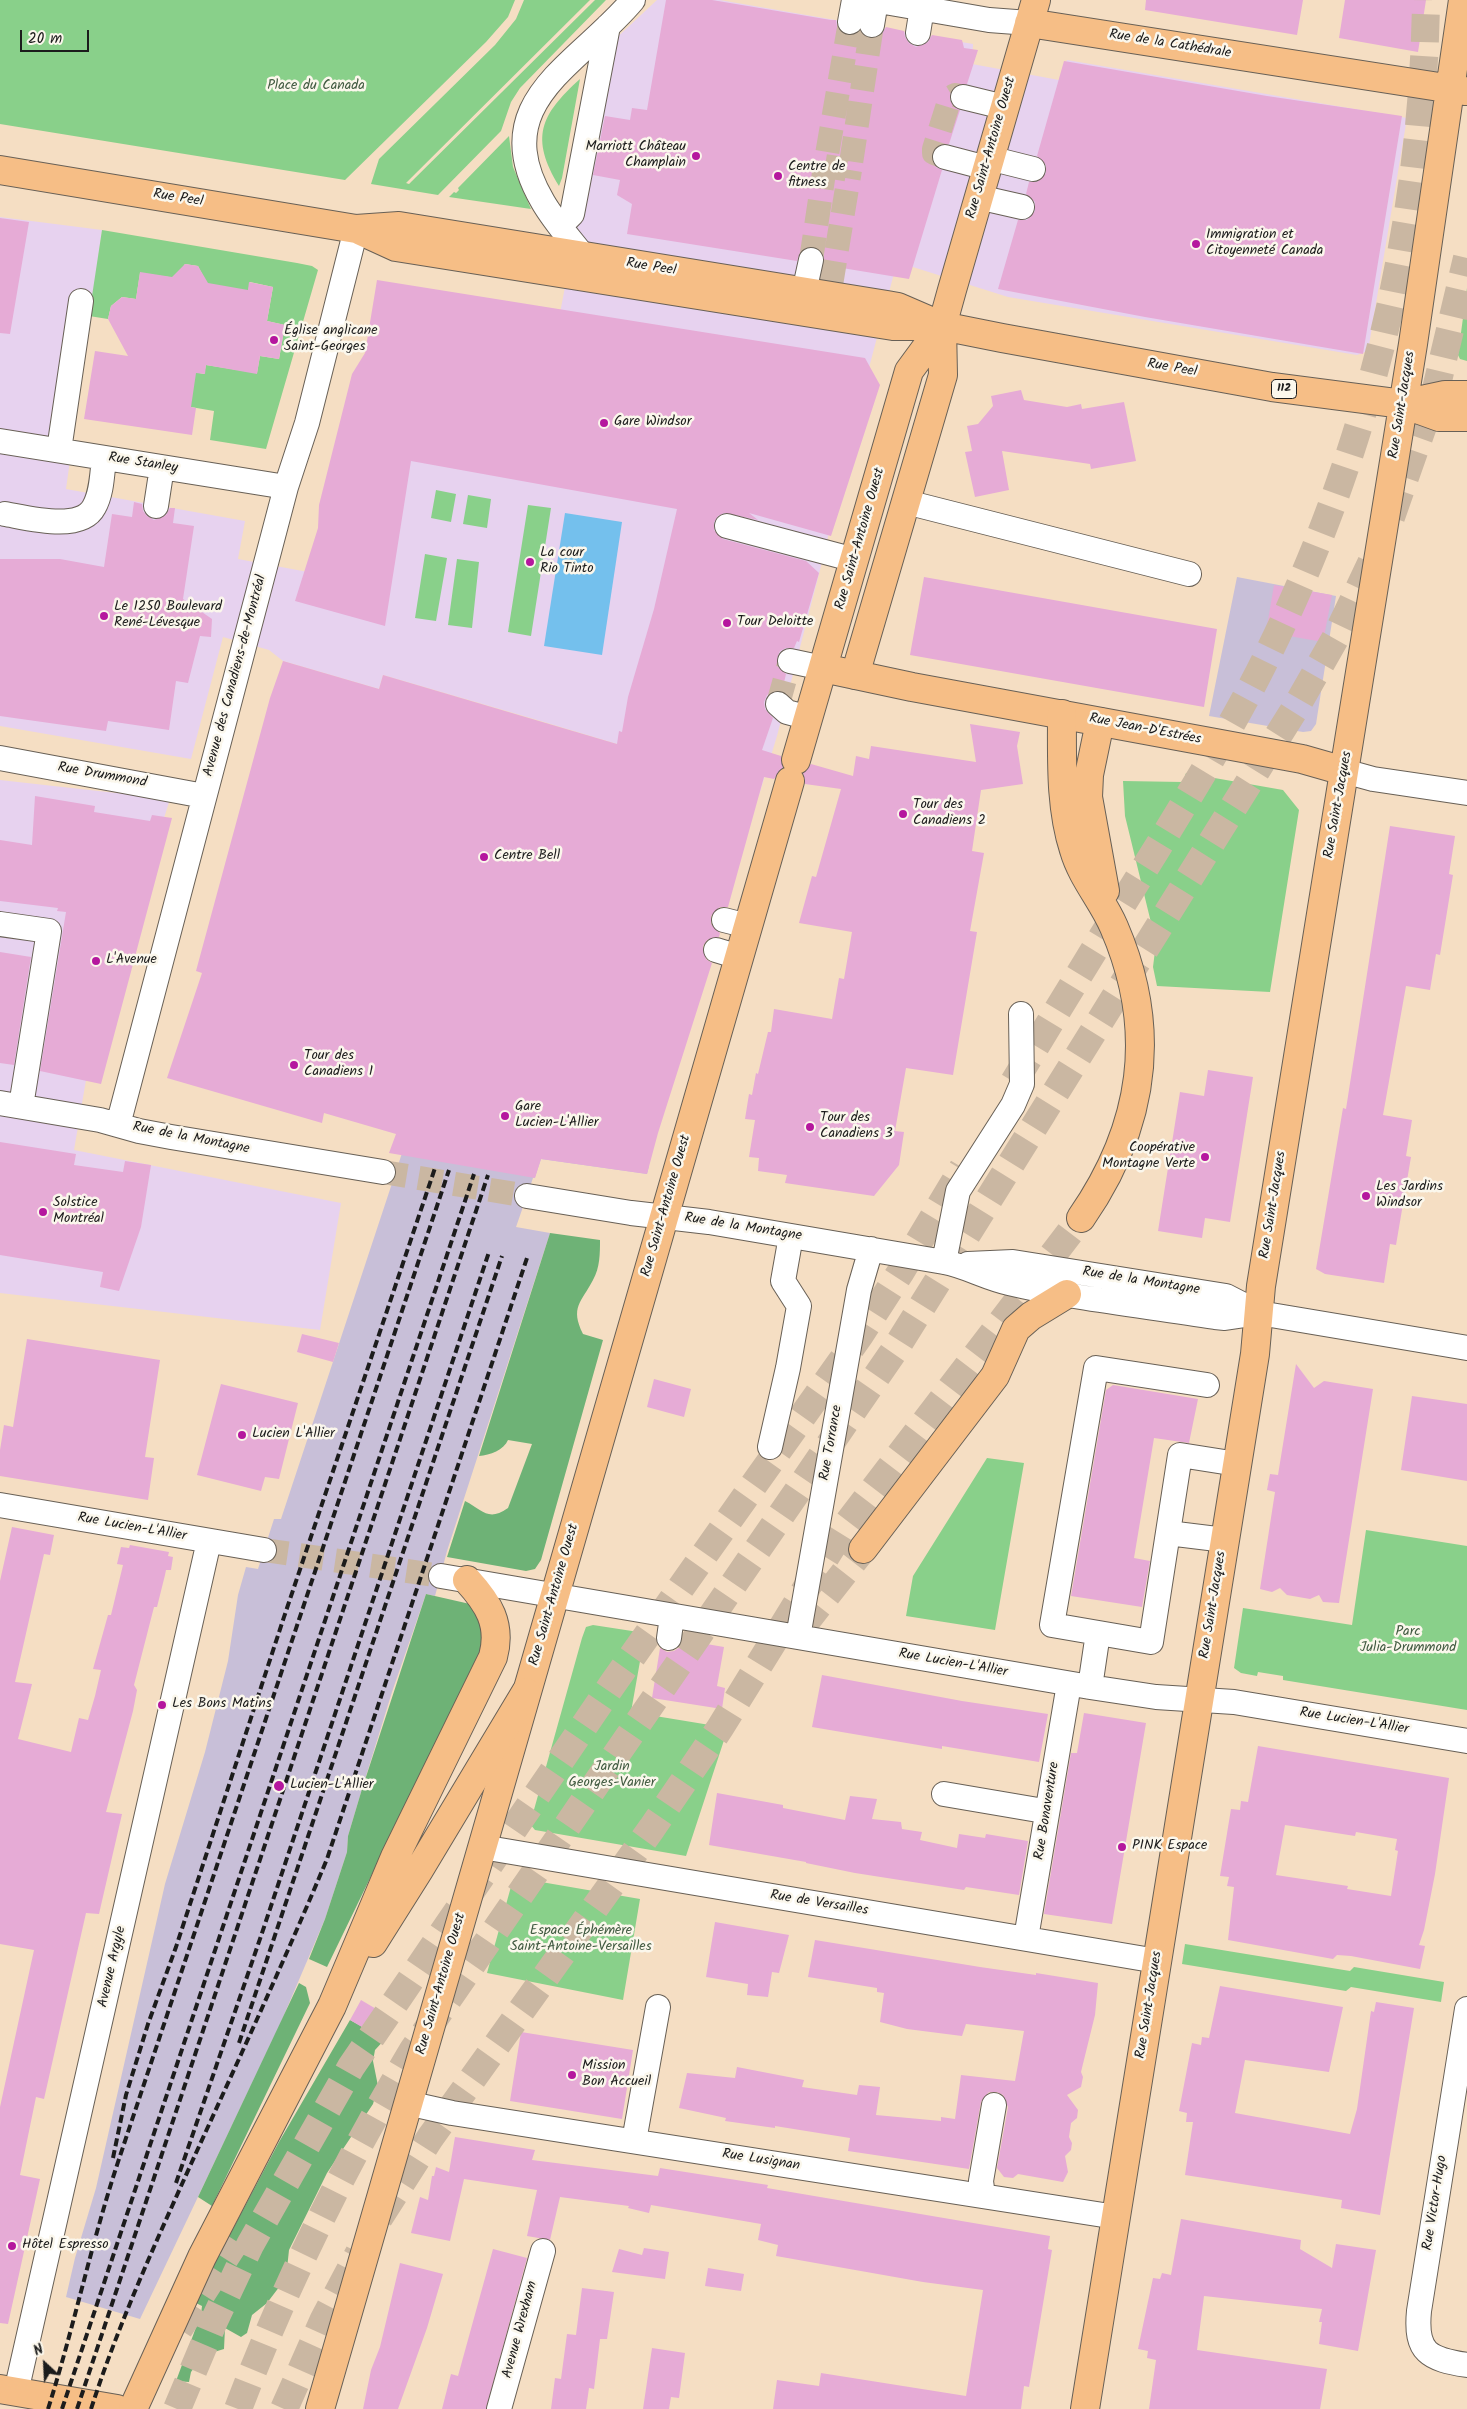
<!DOCTYPE html>
<html>
<head>
<meta charset="utf-8">
<style>
  body { margin:0 }
  #map { position:relative; width:1467px; height:2409px; overflow:hidden; background:#f5dec3; font-family:Kalam,sans-serif }
  canvas { display:block }
  .north { position:absolute; left:20px; top:2339px; width:50px; height:50px; -webkit-text-stroke:4px #fbf7ec; paint-order:stroke; rotate:335deg; font-size:14px; font-weight:700; line-height:20px; text-align:center; color:#1c1c1c }
  .north::after { content:''; display:block; margin:auto; width:18px; height:22px; background:#1c1c1c; clip-path:polygon(50% 0,100% 100%,50% 72%,0 100%) }
  .scale { position:absolute; left:20px; top:30px; width:69px; height:22px; box-sizing:border-box; border:2px solid #1c1c1c; border-top:0; padding-left:6px; font-size:15px; line-height:18px; white-space:nowrap; color:#1c1c1c; -webkit-text-stroke:4px #fbf7ec; paint-order:stroke }
</style>
</head>
<body>
<div id="map">
<canvas width="1467" height="2409"></canvas>
<div class="north">N</div>
<div class="scale">20 m</div>
</div>
<script>
const g = document.querySelector('canvas').getContext('2d');
g.lineJoin = 'round';
function fill(path, color) {
  g.fillStyle = color;
  g.fill(path, 'evenodd');
}
function stroke(path, color, width, dash) {
  g.strokeStyle = color;
  g.lineWidth = width;
  g.lineCap = dash ? 'butt' : 'round';
  g.setLineDash(dash || []);
  g.stroke(path);
}
function write(font, color, halo, rows, align = 'center') {
  g.font = font + ' Kalam,sans-serif';
  g.lineWidth = 5;
  g.setLineDash([]);
  g.textBaseline = 'middle';
  g.strokeStyle = halo;
  g.fillStyle = color;
  for (const [text, x, y, turn = 0] of rows) {
    g.save();
    g.translate(x, y);
    g.rotate((+turn || 0) * Math.PI / 180);
    g.textAlign = isNaN(turn) ? turn : align;
    if (halo) g.strokeText(text, 0, 0);
    g.fillText(text, 0, 0);
    g.restore();
  }
}
const built = new Path2D(`
  M657,0H720L973,44L972,64L1059,80L1067,60L1407,118L1368,351L1357,355L1008,297L897,262L866,379L820,570L777,736L759,795L617,744L534,719L383,675L379,689L283,661L269,650L223,637L191,759L0,726V217L102,230L66,489L245,521L238,559L308,572L384,286L560,313L612,42Z
  M0,780L170,799L91,1051L74,1150L341,1203L320,1330L0,1293Z`);
const industrial = new Path2D(`
  M1237,577L1336,596L1316,724L1311,731L1303,732L1209,716Z
  M407,1138L649,1166L647,1174L541,1159L535,1177L533,1178L516,1227L550,1233L447,1551L435,1596L426,1594L392,1692L362,1789L348,1836L347,1852L325,1919L281,2022L140,2319L66,2297L75,2258L96,2188L165,1884L205,1752L228,1661L238,1595L246,1567L258,1569L274,1519H281Z`);
const green = new Path2D(`
  M0,0H515L508,17L486,42L345,180L0,124Z
  M524,0H590L406,183L409,184L595,0H606L520,88L511,102L501,131L438,195L371,184L379,159L495,45L516,19Z
  M580,79L562,178L559,186C530,138 540,115 580,79Z
  M509,136L513,167L531,209L449,197L454,192L456,193L459,190L458,188Z
  M102,230L297,263L312,266L318,270L266,449L210,440L214,411L191,407L189,371L204,374L206,365L257,373L260,356L279,359L285,325L267,321L273,287L250,282L246,301L204,283V278L198,266L185,264L176,278L140,273L136,299L122,297L111,306L108,319L89,316Z
  M1467,288V361L1460,359L1458,355Z
  M436,490L456,494L451,522L431,518Z
  M468,495L491,499L487,528L463,524Z
  M528,505L551,508L531,636L508,632Z
  M425,554L447,558L436,621L415,618Z
  M457,559L479,562L472,628L448,625Z
  M1186,773L1283,790L1299,810L1270,992L1157,986L1153,967L1156,943L1125,816L1123,781L1183,782Z
  M987,1458L1024,1463L995,1630L906,1616L913,1576Z
  M1366,1530L1467,1546V1710L1283,1680V1676L1258,1672L1257,1676L1241,1673L1234,1668L1243,1608L1352,1625Z
  M593,1625L645,1633L631,1712L728,1728L686,1856L535,1830L530,1824L582,1638L586,1627Z
  M518,1878L640,1899L623,2000L487,1973L512,1883L514,1879Z
  M1185,1944L1350,1971L1354,1967L1444,1982L1441,2002L1351,1987L1346,1991L1182,1964Z`);
const forest = new Path2D(`
  M550,1233L600,1240C600,1253 600,1268 593,1280C581,1303 570,1307 583,1334L603,1340L541,1560L535,1569L526,1571L447,1557L465,1501C483,1510 488,1522 508,1508L532,1444L508,1440C504,1450 490,1455 479,1456Z
  M426,1594L470,1604L486,1629L480,1651L327,1967L309,1959L325,1919L347,1852L348,1836L362,1789Z
  M299,1983L306,1987L310,2003L212,2206L198,2197Z
  M350,2020L372,2032L375,2028L387,2037L375,2050L373,2061L378,2086L373,2104L327,2173L289,2250L286,2278L267,2303L252,2315L247,2333L241,2337L225,2328L224,2349L214,2352L207,2350L191,2372L189,2382L176,2381L201,2314L202,2306L194,2302L279,2142Z`);
const water = new Path2D(`
  M565,513L622,522L602,655L544,646Z`);
const building = new Path2D(`
  M666,0H712L831,20H836L837,27L842,33L848,36L860,31L870,39L882,34L886,27L904,31L905,37L909,43L916,47L928,42L932,35L962,40L964,48L978,50L967,84H959L950,93V101L960,110L949,144H941L932,153V161L936,167L942,170L909,279L824,265V255L820,250L813,247L801,250L797,261L627,234L632,204L617,195L620,180L593,175L605,116L630,120L632,108L647,110Z
  M1146,0H1303L1297,35L1145,10Z
  M1345,0H1426L1418,52L1339,38Z
  M1064,61L1267,96L1402,116L1363,354L1145,317L998,289L1018,220H1027L1035,211V202L1026,194L1029,182H1037L1046,173V165L1037,156Z
  M0,218L29,222L10,334L0,333Z
  M185,264L198,266L208,283L248,290L249,282L273,287L267,321L285,325L279,359L260,356L257,374L206,365L205,374L196,373L191,407L196,408L192,435L84,419L95,351L128,356L108,319L111,306L122,297L136,299L140,272L172,277Z
  M377,280L865,358L880,385L831,536L749,513L758,520L724,513L718,516L714,522V530L723,539L806,561L819,573L799,642L797,641L794,648H786L780,651L777,658V666L786,674L782,691H773L767,695L764,702L765,709L773,718L762,750L781,756L783,768L774,779L764,777L728,907H720L711,916V924L720,933L719,937L707,940L703,946L706,959L712,963L658,1133L647,1174L541,1159L535,1178L389,1153L396,1134L324,1113L322,1123L167,1078L202,973L196,971L270,698L283,661L379,689L383,675L617,744L619,731L622,732L628,697L654,609L677,509L411,461L385,626L295,601L318,528L319,505L352,374L365,353Z
  M1021,390L1024,400L1067,407L1081,404L1082,409L1124,402L1136,461L1091,469L1090,464L1002,451L1009,490L975,497L965,452L972,451L967,426L978,424L993,406L991,396Z
  M134,502L142,504L143,511L147,516L154,520L166,515L170,508H175L173,523L194,526L183,599L212,619L211,637L200,636L188,683L176,681L169,730L108,721L106,731L0,716V559H60L104,567L112,514L132,517Z
  M924,577L1217,629L1204,707L910,655Z
  M1274,585L1332,595L1323,642L1266,632Z
  M970,724L1020,732L1017,746L1023,784L981,790L972,851L984,853L970,931L977,932L953,1075L906,1068L895,1131L904,1132L899,1165L874,1196L785,1183L787,1175L758,1171L759,1158L749,1157L755,1120L745,1119L749,1094L752,1095L756,1073L758,1074L768,1032H771L774,1009L832,1019L839,978L844,979L852,932L799,923L812,876L816,877L841,789L805,784L803,773L811,764L853,776L856,756L869,759L871,746L976,762Z
  M35,796L95,806L94,812L150,821L152,815L172,818L101,1084L40,1071L66,912L57,911L58,908L0,901V840L32,845Z
  M1390,826L1455,836L1449,874L1453,875L1440,955L1436,954L1430,990L1406,986L1383,1115L1412,1120L1406,1156L1411,1157L1396,1245L1390,1244L1384,1283L1325,1274L1316,1269L1343,1108L1346,1109Z
  M0,952L31,957L14,1065L0,1063Z
  M1208,1070L1253,1077L1230,1222L1205,1218L1202,1238L1158,1231L1180,1092L1204,1096Z
  M0,1142L76,1154L74,1165L123,1172L125,1161L151,1165L141,1227L119,1291L100,1287L103,1272L0,1255Z
  M302,1334L339,1343L333,1362L297,1352Z
  M27,1339L160,1360L145,1457L154,1458L148,1500L0,1476V1450L4,1425L13,1427Z
  M1296,1364L1314,1388L1324,1381L1373,1389L1339,1603L1323,1602L1319,1595L1310,1599L1287,1595L1280,1588L1272,1592L1260,1589L1275,1492L1267,1490L1270,1474L1278,1475Z
  M654,1379L691,1389L684,1417L647,1407Z
  M221,1384L298,1403L279,1479L265,1477L261,1491L197,1475Z
  M1113,1385L1198,1399L1189,1443L1154,1438L1134,1558L1150,1561L1142,1607L1071,1596L1106,1390Z
  M1412,1396L1467,1404V1481L1401,1470Z
  M12,1527L54,1535L50,1555L44,1554L15,1682L32,1684L18,1739L71,1752L79,1718L88,1720L95,1696L101,1670L93,1669L108,1615H111L123,1565L117,1564L121,1547L129,1548L130,1545L169,1552L168,1556L173,1557L171,1570H166L165,1575L157,1607H154L134,1685L137,1690L133,1711L106,1812L122,1814L99,1914L86,1913L44,2099L36,2097L20,2175L40,2179L8,2324L0,2323V2107L34,1950L0,1944V1581Z
  M683,1640L724,1647L717,1686L725,1688L722,1709L652,1698L660,1648L667,1652L674,1651L680,1647Z
  M822,1675L962,1701L1048,1714L1039,1762L942,1746V1749L812,1727Z
  M1084,1713L1146,1723L1112,1924L1044,1914L1071,1753H1077Z
  M1258,1746L1449,1778L1435,1874L1424,1930L1419,1945L1425,1946L1420,1969L1351,1956L1337,1955L1333,1959L1228,1940L1234,1887L1227,1886L1229,1877L1220,1876L1231,1809L1240,1810L1241,1801L1248,1802ZM1285,1825L1355,1836L1356,1832L1397,1839L1395,1850L1398,1851L1391,1896L1347,1889L1348,1886L1276,1875Z
  M717,1793L783,1805V1808L845,1820L850,1796L877,1799L872,1819L901,1822L902,1829L922,1832L920,1840L957,1848L959,1834L985,1838L986,1834L1028,1841L1019,1895L966,1887L964,1890L855,1873L806,1863V1862L709,1845Z
  M715,1922L789,1935L779,1973L772,1972L768,1997L747,1995L748,1984L706,1977Z
  M815,1940L980,1967L1036,1975V1973L1098,1983L1095,2015L1081,2072L1083,2077L1081,2087L1067,2095L1078,2110L1077,2118L1071,2123L1069,2137L1072,2143L1071,2150L1065,2156L1068,2172L1063,2182L1018,2174L1013,2178L1004,2177L997,2168L1008,2107L1003,2095L997,2092H989L981,2102L969,2169L848,2151L850,2138L775,2126V2128L725,2121L726,2118L679,2108L687,2073L735,2078L737,2067L804,2080L802,2087L857,2095L859,2085L880,2087L876,2115L941,2121V2117L955,2119L961,2075L1015,2081L1024,2031L966,2024L962,2036L907,2029L880,2022L884,1993L877,1992V1988L808,1977Z
  M1220,1986L1343,2007L1329,2072L1245,2060L1235,2113L1350,2134L1357,2109L1371,2011L1374,2012L1376,2002L1414,2008L1380,2215L1341,2208L1342,2200L1185,2175L1193,2122H1186L1187,2113L1179,2111L1192,2043L1201,2045L1202,2037L1209,2038Z
  M361,2000L383,2013L372,2033L350,2020Z
  M521,2032L633,2050L622,2119L510,2101Z
  M455,2137L535,2150L532,2160L658,2176L660,2168L768,2185L767,2188L1050,2236L1048,2249L1052,2250L1038,2334L1029,2387L1024,2386L1021,2409H773L777,2380L819,2386L821,2373L966,2396L983,2290L923,2282L776,2256L778,2245L758,2240L761,2224L651,2205L649,2213L628,2208L629,2206L560,2197L550,2240L527,2236L537,2190L464,2179L450,2241L411,2233L420,2197L428,2200L432,2176H434L436,2167L449,2172Z
  M1181,2219L1301,2240L1300,2249L1332,2268L1336,2244L1376,2250L1358,2351L1319,2344L1322,2322H1319L1322,2309L1204,2296L1197,2350L1327,2369L1320,2409H1149L1156,2360L1147,2358L1148,2351L1138,2349L1153,2278L1160,2279L1162,2273L1171,2275Z
  M644,2248L669,2252L665,2279L612,2272L619,2249L642,2255Z
  M493,2249L527,2258L486,2409H442L451,2374L458,2376Z
  M400,2263L443,2274L427,2328L398,2409H363L371,2370L380,2347Z
  M708,2268L744,2274L741,2291L705,2286Z
  M582,2288L614,2292L607,2339H600L594,2389L589,2388L586,2409H551L555,2378L561,2379L567,2334L576,2335Z
  M652,2348L685,2353L679,2398L671,2397L669,2409H643Z`);
const minorTunnel = new Path2D(`
  M850,22L825,166L850,170L872,25
  M945,157L934,153V149L950,98L955,95L963,97
  M811,260L825,166
  M831,285L850,170
  M778,704L790,661
  M383,1172L527,1196
  M264,1550L441,1576`);
const highwayTunnel = new Path2D(`
  M1391,517L1436,389L1467,258
  M1014,1082C1061,1004 1108,927 1156,850C1196,784 1237,719 1270,650C1369,447 1423,225 1426,0
  M801,1628L863,1549
  M379,2218L430,2138L652,1828L720,1728L841,1532L1081,1218
  M179,2329L236,2241
  M177,2409L214,2321L250,2245L351,2067L614,1682L860,1335L900,1273L963,1168
  M238,2409C286,2283 344,2165 413,2050L896,1348L1296,707L1336,637L1375,555
  M284,2409L324,2319L359,2253`);
const minor = new Path2D(`
  M873,0L989,20L1029,23
  M850,22L854,0
  M872,25L876,1
  M918,33L922,8
  M963,97L1004,107
  M945,157L987,168
  M989,158L1033,169
  M978,197L1022,207
  M560,226L572,214L608,26
  M584,257C570,239 554,221 543,202C484,102 578,66 633,0
  M804,292L811,260
  M0,441L286,487
  M59,450L81,301
  M906,502L1189,574
  M156,506L162,467
  M5,514C28,518 81,532 94,507C102,493 102,474 104,458
  M727,526L855,560
  M790,661L823,668
  M778,704L787,712L809,718
  M0,758L204,796
  M1344,771L1373,779L1467,793
  M724,920L748,926
  M0,924L49,931L21,1106
  M716,950L739,957
  M0,1103L100,1120L139,1131L171,1137L383,1172
  M118,1125L286,487L307,423L356,229
  M527,1196L631,1213L709,1222L944,1262C966,1266 986,1278 1009,1283C1076,1299 1147,1306 1215,1317L1225,1318L1259,1313L1467,1348
  M944,1262L958,1191L1013,1105L1022,1084L1021,1014
  M968,1264L1013,1262L1226,1296L1259,1313
  M1207,1385L1096,1368L1052,1625L1151,1642L1180,1455L1237,1464
  M770,1447L788,1368L799,1306L783,1281L791,1236
  M0,1505L264,1550
  M1168,1533L1225,1540
  M441,1576L1090,1687L1156,1697L1234,1702L1467,1741
  M798,1637L859,1290L871,1249
  M669,1638L672,1616
  M1090,1687L1098,1633
  M944,1794L1038,1810
  M482,1847L1157,1961
  M1026,1938L1069,1684
  M1467,2009L1419,2311C1415,2353 1429,2359 1467,2365
  M407,2103L452,2113L1116,2217
  M634,2141L658,2007
  M983,2196L981,2181L994,2105
  M16,2392L209,1541
  M499,2409L543,2251`);
const major = new Path2D(`
  M1029,23L1465,91
  M0,170L356,229L399,226L887,305L898,307L942,326L1002,338L1272,387L1403,404L1439,417H1467
  M361,231L396,247L893,326H926
  M1403,404L1445,395H1467
  M823,668L912,687L1302,759L1344,771
  M855,675L943,375L942,326L952,290L1036,0
  M796,760L909,371L942,326
  M0,2389L117,2409
  M320,2409L790,781
  M1085,2409L1255,1354L1261,1286L1413,344L1463,0`);
const highway = new Path2D(`
  M1062,714C1062,759 1060,807 1074,850C1082,878 1103,901 1114,927C1159,1031 1144,1127 1081,1218
  M1100,722L1089,775L1088,797L1105,891
  M863,1549L995,1376L1016,1329L1031,1316L1067,1294
  M373,1943L419,1870L526,1692
  M133,2409L202,2257L332,2006L395,1857L493,1657C502,1624 488,1603 467,1580`);
const rail = new Path2D(`
  M239,2043L502,1256
  M113,2158L126,2095L148,2024L176,1947L284,1617L435,1168
  M176,2183L261,1936L489,1252
  M48,2409C74,2327 91,2244 118,2162L449,1170
  M62,2409L474,1174
  M77,2409L488,1175
  M91,2409C118,2325 155,2244 191,2164C237,2063 284,1962 327,1859L527,1258`);
const markers = [
  [696,156,5,"#b5179e"],
  [778,176,5,"#b5179e"],
  [1196,244,5,"#b5179e"],
  [274,340,5,"#b5179e"],
  [604,423,5,"#b5179e"],
  [530,562,5,"#b5179e"],
  [104,616,5,"#b5179e"],
  [727,623,5,"#b5179e"],
  [903,814,5,"#b5179e"],
  [484,857,5,"#b5179e"],
  [96,961,5,"#b5179e"],
  [294,1065,5,"#b5179e"],
  [505,1116,5,"#b5179e"],
  [810,1127,5,"#b5179e"],
  [1205,1157,5,"#b5179e"],
  [1366,1196,5,"#b5179e"],
  [43,1212,5,"#b5179e"],
  [242,1435,5,"#b5179e"],
  [162,1705,5,"#b5179e"],
  [279,1786,6,"#b5179e"],
  [1122,1847,5,"#b5179e"],
  [572,2075,5,"#b5179e"],
  [12,2246,5,"#b5179e"]
];
const shields = [
  [1284,389,25]
];
const shieldNames = [
  ["112",1284,389]
];
const streetNames = [
  ["Rue de la Cathédrale",1170,45,9],
  ["Rue Saint-Antoine Ouest",992,148,-74],
  ["Rue Peel",178,199,9],
  ["Rue Peel",651,268,9],
  ["Rue Peel",1172,369,10],
  ["Rue Saint-Jacques",1403,405,-81],
  ["Rue Stanley",143,464,9],
  ["Rue Saint-Antoine Ouest",861,539,-74],
  ["Avenue des Canadiens-de-Montréal",236,676,-75],
  ["Rue Jean-D'Estrées",1145,730,11],
  ["Rue Drummond",102,776,10],
  ["Rue Saint-Jacques",1339,805,-80],
  ["Rue de la Montagne",191,1139,11],
  ["Rue Saint-Jacques",1274,1205,-81],
  ["Rue Saint-Antoine Ouest",667,1206,-74],
  ["Rue de la Montagne",743,1228,9],
  ["Rue de la Montagne",1141,1282,9],
  ["Rue Torrance",832,1443,-80],
  ["Rue Lucien-L'Allier",132,1528,10],
  ["Rue Saint-Antoine Ouest",555,1595,-74],
  ["Rue Saint-Jacques",1214,1605,-81],
  ["Rue Lucien-L'Allier",953,1664,10],
  ["Rue Lucien-L'Allier",1354,1722,9],
  ["Rue Bonaventure",1048,1811,-81],
  ["Rue de Versailles",819,1904,9],
  ["Avenue Argyle",113,1967,-77],
  ["Rue Saint-Antoine Ouest",442,1984,-74],
  ["Rue Saint-Jacques",1150,2005,-81],
  ["Rue Lusignan",761,2161,9],
  ["Rue Victor-Hugo",1436,2203,-81],
  ["Avenue Wrexham",521,2330,-75]
];
const parkNames = [
  ["Place du Canada",316,87],
  ["Parc",1408,1633],
  ["Julia-Drummond",1408,1649],
  ["Jardin",612,1768],
  ["Georges-Vanier",612,1784],
  ["Espace Éphémère",581,1932],
  ["Saint-Antoine-Versailles",581,1948]
];
const poiNames = [
  ["Marriott Château",686,148,"right"],
  ["Champlain",686,164,"right"],
  ["Centre de",788,168],
  ["fitness",788,184],
  ["Immigration et",1206,236],
  ["Citoyenneté Canada",1206,252],
  ["Église anglicane",284,332],
  ["Saint-Georges",284,348],
  ["Gare Windsor",614,423],
  ["La cour",540,554],
  ["Rio Tinto",540,570],
  ["Le 1250 Boulevard",114,608],
  ["René-Lévesque",114,624],
  ["Tour Deloitte",737,623],
  ["Tour des",913,806],
  ["Canadiens 2",913,822],
  ["Centre Bell",494,857],
  ["L'Avenue",106,961],
  ["Tour des",304,1057],
  ["Canadiens 1",304,1073],
  ["Gare",515,1108],
  ["Lucien-L'Allier",515,1124],
  ["Tour des",820,1119],
  ["Canadiens 3",820,1135],
  ["Coopérative",1195,1149,"right"],
  ["Montagne Verte",1195,1165,"right"],
  ["Les Jardins",1376,1188],
  ["Windsor",1376,1204],
  ["Solstice",53,1204],
  ["Montréal",53,1220],
  ["Lucien L'Allier",252,1435],
  ["Les Bons Matins",172,1705],
  ["Lucien-L'Allier",290,1786],
  ["PINK Espace",1132,1847],
  ["Mission",582,2067],
  ["Bon Accueil",582,2083],
  ["Hôtel Espresso",22,2246]
];
fill(built, '#e7d2ef');
fill(industrial, '#c8bfd8');
fill(green, '#89d08a');
fill(forest, '#6eb276');
fill(water, '#74c0ed');
fill(building, '#e6abd6');
stroke(minorTunnel, '#cab7a2', 24, [24, 12]);
stroke(highwayTunnel, '#cab7a2', 28, [28, 14]);
stroke(minor, '#686056', 26);
stroke(major, '#686056', 30);
stroke(highway, '#686056', 30);
stroke(minor, '#fff', 24);
stroke(major, '#f6be86', 28);
stroke(highway, '#f6be86', 28);
stroke(rail, '#1c1c1c', 4, [8, 4]);
for (const [x, y, r, color] of markers) {
  const dot = new Path2D();
  dot.arc(x, y, r, 0, 2 * Math.PI);
  g.fillStyle = color;
  g.fill(dot);
  stroke(dot, '#fbf7ec', 2);
}
for (const [x, y, w] of shields) {
  const box = new Path2D();
  box.roundRect(x - w / 2, y - 9.5, w, 19, 4);
  g.fillStyle = '#fbf7ec';
  g.fill(box);
  stroke(box, '#1c1c1c', 1);
}
write('bold 12px', '#1c1c1c', null, shieldNames);
write('14px', '#1c1c1c', '#fbf7ec', streetNames);
write('14px', '#425b42', '#fbf7ec', parkNames);
write('14px', '#1c1c1c', '#fbf7ec', poiNames, 'left');
</script>
</body>
</html>
